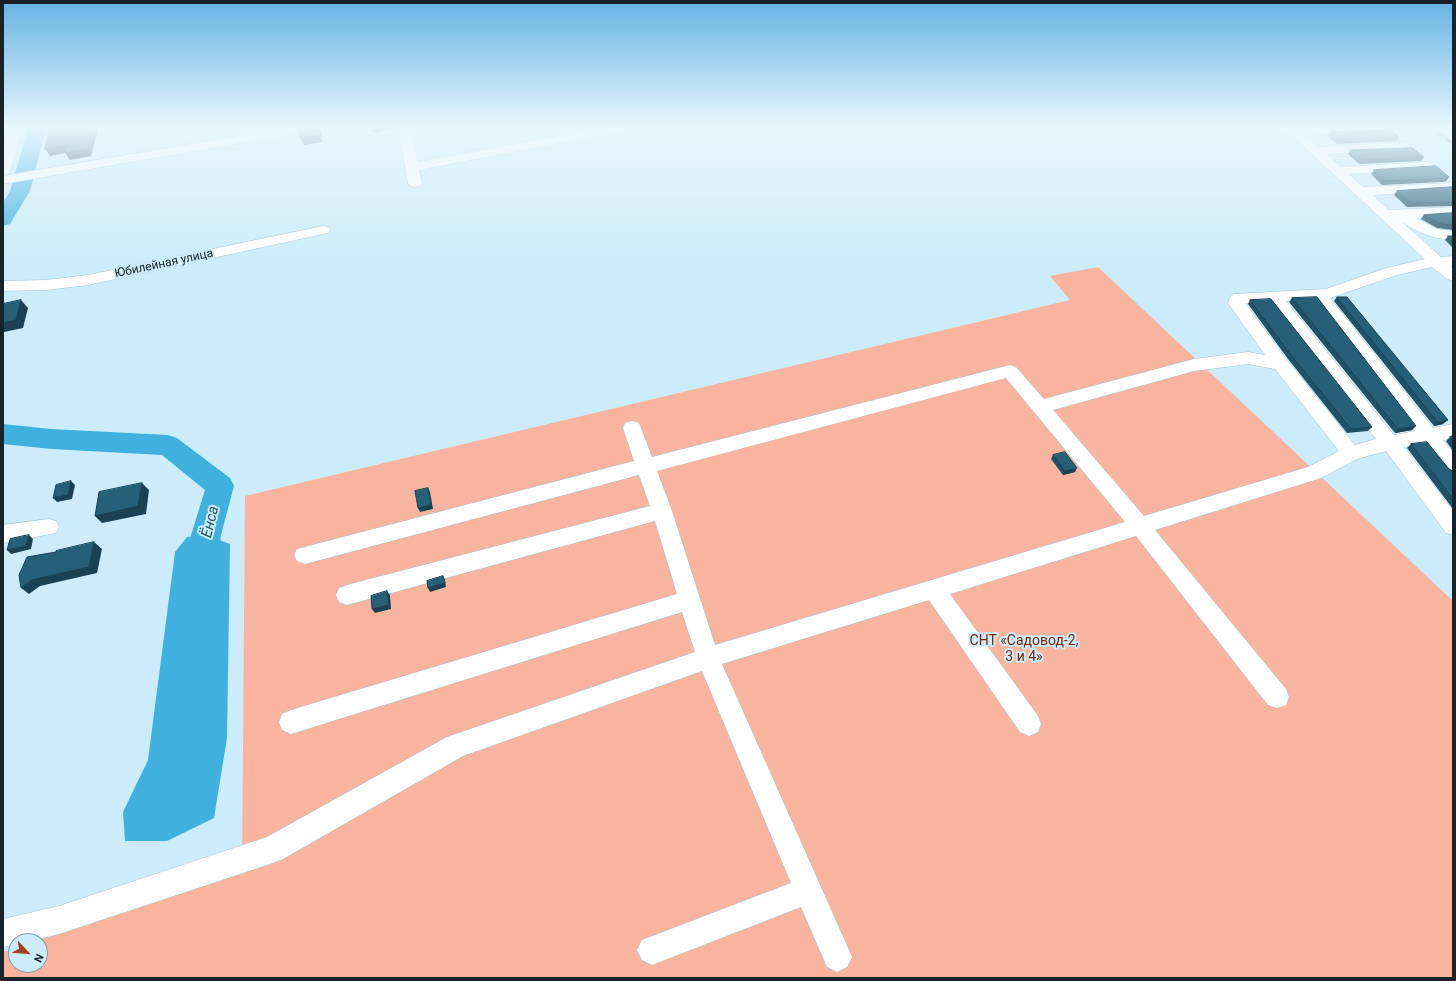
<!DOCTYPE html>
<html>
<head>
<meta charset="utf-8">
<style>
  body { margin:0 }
  #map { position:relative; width:1456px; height:981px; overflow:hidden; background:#ccecfb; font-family:Roboto,sans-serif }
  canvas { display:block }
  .frame { position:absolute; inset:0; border:4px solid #172328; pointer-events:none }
  .north { position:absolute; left:8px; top:933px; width:40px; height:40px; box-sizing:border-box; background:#ccecfb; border:1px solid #849ca7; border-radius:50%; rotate:116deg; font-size:11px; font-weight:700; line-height:16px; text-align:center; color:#172328 }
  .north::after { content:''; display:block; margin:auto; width:14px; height:18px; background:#a63f1d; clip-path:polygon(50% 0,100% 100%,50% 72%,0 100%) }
</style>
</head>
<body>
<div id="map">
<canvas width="1456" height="981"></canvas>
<div class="frame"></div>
<div class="north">N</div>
</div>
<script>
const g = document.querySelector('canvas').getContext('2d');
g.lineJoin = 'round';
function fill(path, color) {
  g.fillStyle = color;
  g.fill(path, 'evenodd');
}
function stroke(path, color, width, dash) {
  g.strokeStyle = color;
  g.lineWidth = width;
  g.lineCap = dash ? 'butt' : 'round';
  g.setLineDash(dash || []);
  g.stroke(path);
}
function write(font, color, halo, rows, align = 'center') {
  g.font = font + ' Roboto,sans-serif';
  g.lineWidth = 4;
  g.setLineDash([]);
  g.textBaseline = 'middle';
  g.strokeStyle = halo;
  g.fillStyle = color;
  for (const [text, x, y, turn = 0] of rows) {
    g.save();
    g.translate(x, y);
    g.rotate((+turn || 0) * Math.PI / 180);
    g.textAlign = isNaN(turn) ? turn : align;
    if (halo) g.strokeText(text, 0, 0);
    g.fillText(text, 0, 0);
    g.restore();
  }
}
const green = new Path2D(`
  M1098,267L1453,601V978H3V952L16,948V965H40V941H36L242,873L245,496L1070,300L1050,276Z`);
const water = new Path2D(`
  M206,535L230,544L227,738L214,818L167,841H125L123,812L148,760L175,552L187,537Z`);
const river = new Path2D(`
  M28,128H46L30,191L10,224L3,226V203L10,191Z
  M3,424L51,429L168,435L177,438L230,478L234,486L221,535L217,573L213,582L202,586L191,582L187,573L191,535L205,490L162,455L51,449L3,444Z`);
const minor = new Path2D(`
  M10,128H22L10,171L8,174L3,175V149Z
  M285,128H311L310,131L305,132L3,184V176Z
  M398,128H410L418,162L601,128H625L624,131L619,132L419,170L422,183L420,186L415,187L410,186L408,183Z
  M1284,128H1385L1384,131L1379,132L1306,135L1319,147L1403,142L1408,143L1410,146L1408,149L1403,150L1327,154L1341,167L1426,162L1431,163L1433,166L1431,169L1426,170L1349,174L1363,187L1453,183V189L1450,190L1372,195L1389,210L1453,207V215L1416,218L1437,229L1453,231V239C1434,240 1418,232 1402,222L1441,257L1453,256V266H1451L1453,268V281L1447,279L1432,267L1397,275L1330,298L1433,428L1453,424V438L1443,440L1453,453V475L1446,472L1424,444L1404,447L1453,511V535L1446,533L1386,451L1357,459L1321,478L1155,530L1286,689L1289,697L1286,705L1277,708L1268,705L1136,536L950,594L1038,716L1041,724L1038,732L1029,736L1020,732L929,600L722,664L852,957L847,967L837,972L827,967L801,907L652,965L642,960L637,950L642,940L791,883L702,671L463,756L283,859L273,863L59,934L30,941H16V944L3,947V919L59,906L267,837L447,737L695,652L682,612L291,734L282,730L279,722L282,714L291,710L677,594L655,521L347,605L339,602L336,595L339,588L347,585L650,506L639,475L305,564L297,561L294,555L297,549L634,461L623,428L625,423L632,421L639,423L652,457L1010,365L1016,367L1044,399L1194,359L1248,352L1265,355L1228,303L1230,297L1234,294L1326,289L1386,268L1425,259ZM1315,300L1415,431L1394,435L1286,301ZM1269,302L1376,439L1355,445L1287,360L1245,303ZM1248,364L1275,369L1339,451L1308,467L1144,516L1053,410L1194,371ZM1006,378L1125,522L715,645L672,511L657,471Z
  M323,226L328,227L330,230L328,233L88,285L46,290L3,291V281L46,280L88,275Z
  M49,519L56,521L59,527L56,533L3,543V525Z`);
const rail = new Path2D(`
  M1432,128L1453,144`);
const wall = new Path2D(`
  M1382,130L1399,137L1396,141L1337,144L1327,136L1330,132Z
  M1406,148L1424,157L1421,161L1359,164L1348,154L1350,150Z
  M1374,170L1449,177L1446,181L1441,182L1382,185L1371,174Z
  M1453,187V206L1407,207L1394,195L1397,191Z
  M1453,213V230L1437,228L1421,219L1424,215Z
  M1448,236H1453V248L1445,240Z
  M1337,297L1443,424L1434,426L1334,301Z
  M1292,298L1412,430L1395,433L1289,302Z
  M1250,300L1372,427L1368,431L1347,433L1288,359L1248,304Z
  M1453,436V451L1446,441L1450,437Z
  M1411,444L1449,469L1453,471V509L1407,448Z
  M1053,455L1075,472L1063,475L1051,459Z`);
const shadedWall = new Path2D(`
  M93,128H99L91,156L70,160L65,153L50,156L45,149L68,145Z
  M318,128H320L322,142L304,145L300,138Z
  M371,128H392V129L373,133Z
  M1449,177L1446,181L1441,182L1444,178Z
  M21,300L28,308L23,328L4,332L3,331V323Z
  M1448,420L1443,424L1434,426L1438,422Z
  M1416,426L1412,430L1395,433L1398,429Z
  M1077,468L1075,472L1063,475L1065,471Z
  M71,481L75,485L72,499L57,502L53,498Z
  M142,483L149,490L146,514L102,523L95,516Z
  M428,488L430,492L433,509L420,512L418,508Z
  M29,535L33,539L31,549L11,554L7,550Z
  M94,542L102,549L97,573L40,586L29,594L21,588L31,580Z
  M443,576L445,580L446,587L430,592L428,588Z
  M387,591L390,595L391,609L375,613L372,609Z`);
const building = new Path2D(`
  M50,128H93L87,149L65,153L68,145L45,149Z
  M300,128H318L319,135L300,138Z
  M1389,128L1399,137L1339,140L1330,132L1382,130Z
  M1411,147L1424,157L1361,160L1350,150L1406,148Z
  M1436,166L1449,177L1444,178L1385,181L1374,170Z
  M1453,187V202L1410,203L1397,191Z
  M1453,213V225L1441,224L1424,215Z
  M1448,236H1453V241Z
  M1317,297L1416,426L1398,429L1292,298Z
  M1337,297H1347L1448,420L1438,422Z
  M1271,299L1372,427L1351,429L1291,355L1250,300Z
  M21,300L16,320L3,323V304Z
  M1453,436V441L1450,437Z
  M1427,442L1449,469L1453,471V499L1411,444Z
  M1065,452L1077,468L1065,471L1053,455Z
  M71,481L68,495L53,498L56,485Z
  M142,483L138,506L95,516L99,492Z
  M428,488L431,505L418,508L415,491Z
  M29,535L26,546L7,550L10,539Z
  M94,542L89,567L31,580L21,588L19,575L27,557L56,552V551Z
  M443,576L445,583L428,588L427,581Z
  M387,591L389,605L372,609L371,596Z`);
const farStreetnames = [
  ["Юбилейная улица",164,264,-12]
];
const parkNames = [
  ["СНТ «Садовод-2,",1024,641],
  ["3 и 4»",1024,657]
];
const waterNames = [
  ["Ёнса",211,522,-76]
];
fill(green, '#f8b49f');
fill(water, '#40b1df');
fill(river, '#40b1df');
stroke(minor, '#a4c2d1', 1);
fill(minor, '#fff');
stroke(rail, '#61757e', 3);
stroke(rail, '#ccecfb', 2, [6]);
fill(wall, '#205267');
fill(shadedWall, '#1a4254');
fill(building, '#255f78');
stroke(building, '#1a4254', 1);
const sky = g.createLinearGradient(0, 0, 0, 265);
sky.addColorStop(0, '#65b3e4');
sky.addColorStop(0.48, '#e8f6fd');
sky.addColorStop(1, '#e8f6fd00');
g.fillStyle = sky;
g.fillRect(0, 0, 1456, 265);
write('12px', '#172328', '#ccecfb', farStreetnames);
write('14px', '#78270a', '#ccecfb', parkNames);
write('italic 15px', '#235164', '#ccecfb', waterNames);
</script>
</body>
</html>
